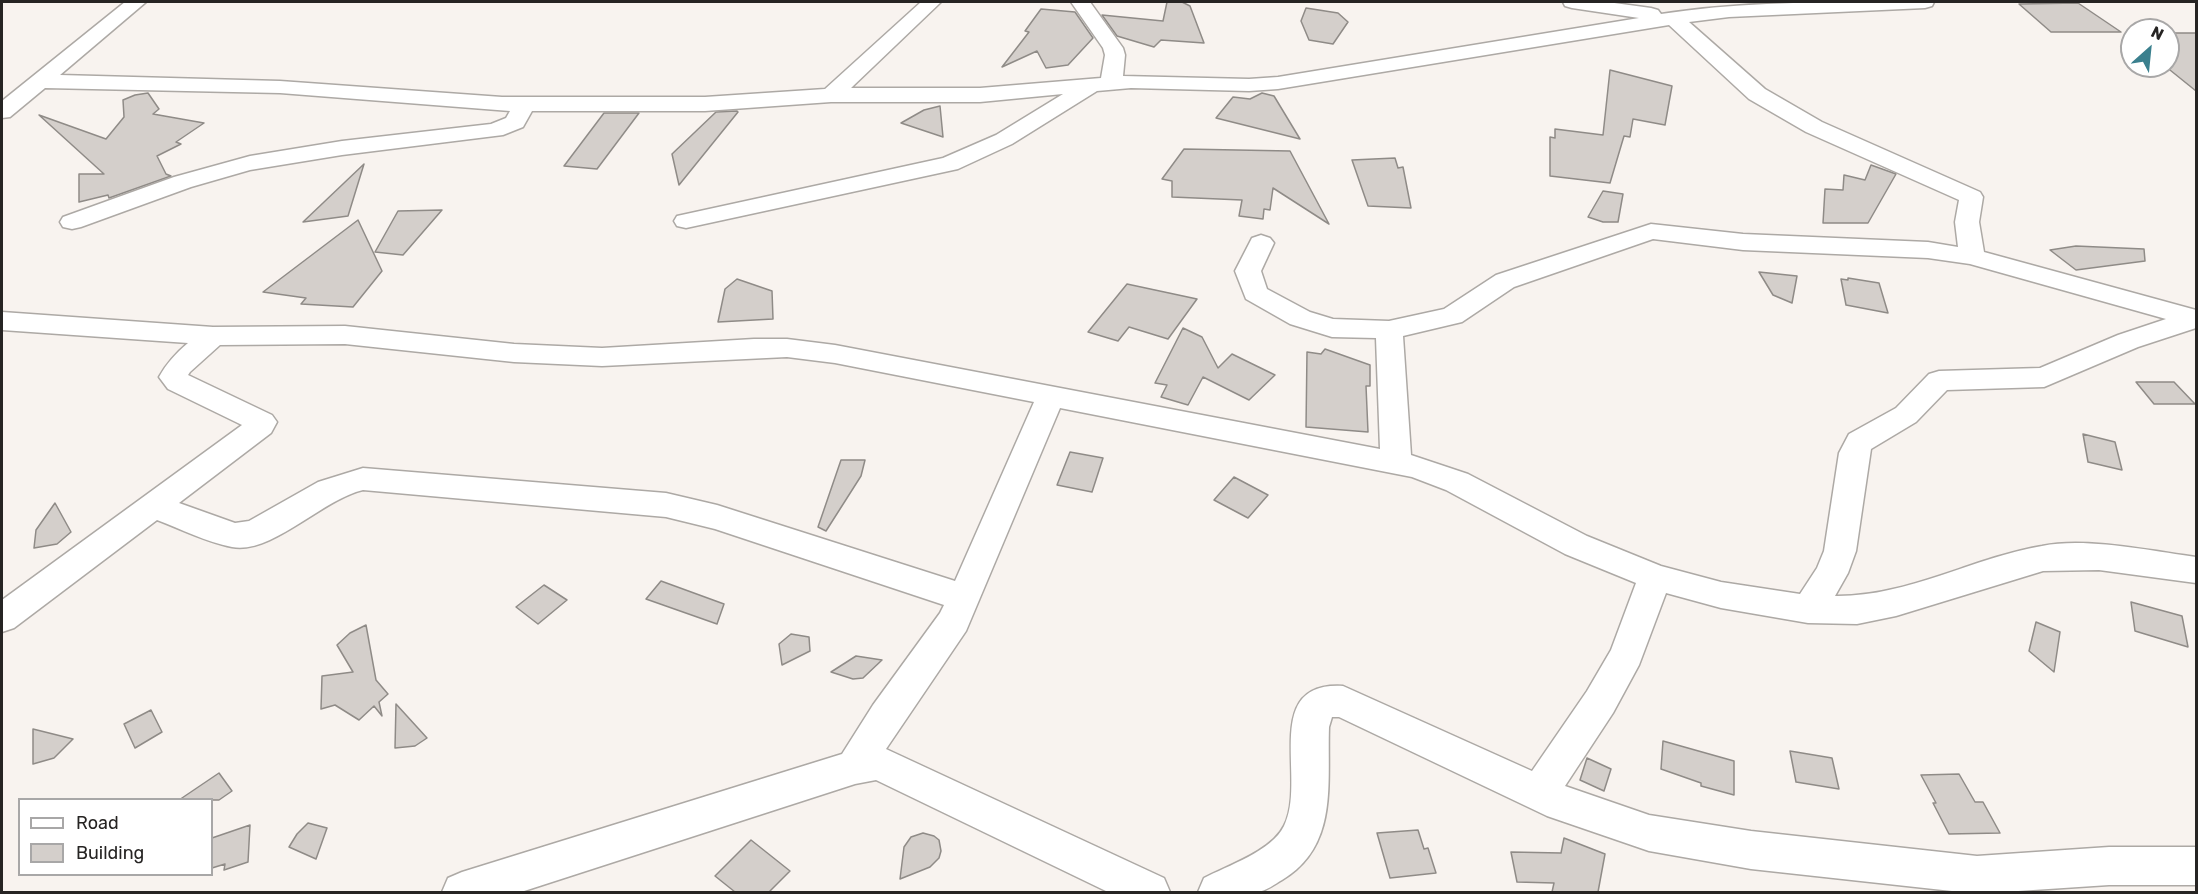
<!DOCTYPE html>
<html>
<head>
<meta charset="utf-8">
<style>
  body { margin:0 }
  #map { position:relative; width:2198px; height:894px; overflow:hidden; background:#f8f3ef; font-family:Rubik,sans-serif }
  canvas { display:block }
  .frame { position:absolute; inset:0; border:3px solid #262423; pointer-events:none }
  .legend { position:absolute; left:18px; top:798px; width:195px; height:78px; box-sizing:border-box; background:#fff; border:2px solid #a8a7a7; margin:0; padding:8px 10px; list-style:none; font-size:18px; color:#262423 }
  .legend li { display:flex; align-items:center; gap:12px; height:30px }
  .legend b { width:30px; border:2px solid #a8a7a7 }
  .north { position:absolute; left:2120px; top:18px; width:60px; height:60px; box-sizing:border-box; background:#fff; border:2px solid #a8a7a7; border-radius:50%; rotate:27deg; font-size:16px; font-weight:700; line-height:24px; text-align:center; color:#262423 }
  .north::after { content:''; display:block; margin:auto; width:21px; height:27px; background:#3b808e; clip-path:polygon(50% 0,100% 100%,50% 72%,0 100%) }
</style>
</head>
<body>
<div id="map">
<canvas width="2198" height="894"></canvas>
<div class="frame"></div>
<ul class="legend">
<li><b style="height:8px;background:#fff"></b>Road</li>
<li><b style="height:16px;background:#d4cfcb"></b>Building</li>
</ul>
<div class="north">N</div>
</div>
<script>
const g = document.querySelector('canvas').getContext('2d');
g.lineJoin = 'round';
function fill(path, color) {
  g.fillStyle = color;
  g.fill(path, 'evenodd');
}
function stroke(path, color, width, dash) {
  g.strokeStyle = color;
  g.lineWidth = width;
  g.lineCap = dash ? 'butt' : 'round';
  g.setLineDash(dash || []);
  g.stroke(path);
}
const building = new Path2D(`
  M1167,2H1182L1190,6L1204,43L1161,40L1154,47L1117,36L1102,15L1163,21Z
  M2078,3L2121,32H2051L2019,4Z
  M1306,8L1338,13L1348,22L1333,44L1309,40L1301,21Z
  M1041,9L1075,12L1093,38L1068,65L1046,68L1037,51L1002,67L1029,32L1025,31Z
  M2168,33H2196V91L2165,66H2168Z
  M1610,70L1672,86L1665,125L1633,119L1630,137L1624,136L1610,183L1550,176V137L1555,138V129L1603,135Z
  M148,93L159,109L153,114L204,123L176,142L181,144L157,156L166,174L171,176L109,198L108,195L79,202V174H104L39,115L106,139L124,117L123,100L135,95Z
  M1262,93L1274,96L1300,139L1216,118L1233,97L1250,99Z
  M940,106L943,137L901,123L924,110Z
  M737,111L738,112L679,185L672,154L716,112Z
  M604,113H639L597,169L564,166Z
  M1184,149L1290,151L1329,224L1273,188L1270,210L1264,209L1263,219L1239,216L1242,200L1172,197V181L1162,179Z
  M1395,158L1398,168L1403,167L1411,208L1368,206L1352,160Z
  M364,164L348,216L303,222Z
  M1871,165L1896,174L1868,223H1823L1825,189L1843,190L1844,175L1865,180Z
  M1603,191L1623,194L1618,222H1603L1588,217Z
  M442,210L403,255L375,252L398,211Z
  M358,220L382,271L353,307L301,304L306,298L263,292Z
  M2076,246L2144,249L2145,261L2076,270L2050,250Z
  M1759,272L1797,276L1792,303L1773,295Z
  M1848,278L1879,283L1888,313L1846,305L1841,279L1848,280Z
  M737,279L772,291L773,319L718,322L725,289Z
  M1127,284L1197,299L1168,339L1129,327L1118,341L1088,332Z
  M1183,328L1202,337L1218,368L1232,354L1275,375L1249,400L1203,377L1188,405L1161,397L1167,385L1155,383Z
  M1325,349L1370,365V386H1366L1368,432L1306,427L1307,352L1321,354Z
  M2136,382H2174L2195,404H2154Z
  M2083,434L2115,442L2122,470L2088,462Z
  M1070,452L1103,458L1092,492L1057,485Z
  M841,460H865L861,476L826,531L818,527Z
  M1234,477L1268,495L1248,518L1214,500Z
  M55,503L71,532L57,544L34,548L36,530Z
  M661,581L724,604L717,624L646,599Z
  M544,585L567,600L538,624L516,607Z
  M2131,602L2182,616L2188,647L2135,631Z
  M2036,622L2060,632L2054,672L2029,651Z
  M366,625L376,680L388,694L379,702L382,716L374,706L359,720L335,705L321,709L322,676L353,672L337,645L350,633Z
  M791,634L809,637L810,651L782,665L779,644Z
  M856,656L882,660L863,678L853,679L831,672Z
  M396,704L427,738L415,746L395,748Z
  M151,710L162,732L135,748L124,724Z
  M33,729L73,739L54,758L33,764Z
  M1663,741L1734,761V795L1701,786V783L1661,769Z
  M1790,751L1832,758L1839,789L1796,782Z
  M1587,758L1611,769L1604,791L1580,780Z
  M219,773L232,791L219,800H179Z
  M1959,774L1975,802H1983L2000,833L1949,834L1933,803H1936L1921,775Z
  M308,823L327,828L316,859L289,847L297,834Z
  M250,825L248,862L224,870L225,864L212,868V838Z
  M1418,830L1424,849L1428,848L1436,873L1390,878L1377,833Z
  M923,833L934,836L939,840L941,851L939,858L930,867L900,879L904,847L911,837Z
  M1564,838L1605,854L1598,892H1552L1554,883L1517,882L1511,852L1561,853Z
  M751,840L790,871L769,892H735L715,876Z`);
const street = new Path2D(`
  M125,2H146L60,75L280,81L502,97H705L825,89L921,2H941L851,88H980L1101,78L1105,55L1103,48L1071,2H1090L1123,48L1125,55L1123,76L1249,79L1278,77L1639,18L1572,8L1565,6L1563,2H1607L1651,8L1658,10L1661,14C1751,0 1843,2 1934,2L1932,6L1925,8L1729,17L1689,22L1765,89L1822,122L1980,192L1983,197L1979,222L1984,252L2196,310V328L2138,347L2044,387L1947,390L1916,422L1871,449L1856,551L1848,573L1835,596C1907,597 1972,558 2042,546C2086,537 2151,551 2196,557V583L2099,570L2043,571L1896,616L1857,624L1808,623L1721,608L1666,593L1639,665L1613,713L1565,786L1649,815L1751,831L1977,856L2109,847H2196V885H2109L2003,892H1961L1751,869L1649,851L1547,816L1339,717H1332L1329,727C1327,783 1339,846 1282,880C1275,884 1266,891 1258,892C1239,894 1217,892 1198,892L1204,878C1227,866 1272,851 1284,826C1308,781 1259,681 1343,686L1532,771L1587,691L1611,650L1636,583L1565,554L1446,490L1412,477L1060,408L966,631L886,749L1164,878L1170,892H1108L876,780L855,784L521,892H442L448,878L462,872L842,754L873,705L940,613L944,605L715,529L666,517L363,490C323,499 271,555 232,547C206,542 181,529 157,520L14,628L2,632V600L242,425L168,389L159,377C167,363 175,354 188,343L2,330V312L213,327L345,326L514,344L602,348L754,339H787L835,345L1380,449L1376,338L1332,337L1290,324L1246,299L1235,271L1252,238L1261,235L1270,238L1274,243L1261,271L1267,289L1310,312L1333,319L1389,321L1444,309L1496,275L1651,224L1743,234L1928,242L1958,247L1955,222L1959,200L1806,132L1749,99L1669,25L1278,89L1249,91L1131,88L1097,91L1012,144L958,169L686,228L677,226L674,221L677,216L943,158L996,135L1063,94L980,102H831L705,111H532L523,127L503,135L342,155L250,170L191,187L81,227L72,229L63,227L60,222L63,217L174,177L250,156L342,141L491,124L506,118L510,111L280,93L45,88L10,117L2,118V101ZM1653,239L1743,250L1928,258L1970,264L2166,319L2118,335L2040,368L1939,371L1929,374L1896,408L1849,434L1839,453L1824,551L1817,568L1800,594L1721,582L1661,566L1587,536L1468,474L1411,455L1403,336L1462,322L1514,287ZM345,344L514,362L602,366L787,357L835,363L1034,402L955,581L717,505L666,493L363,468L318,482L249,521L235,523L179,503L271,433L277,422L272,415L188,375L190,372L220,345Z`);
fill(building, '#d4cfcb');
stroke(building, '#8f8b87', 1.5);
stroke(street, '#ada9a5', 3);
fill(street, '#fff');
</script>
</body>
</html>
